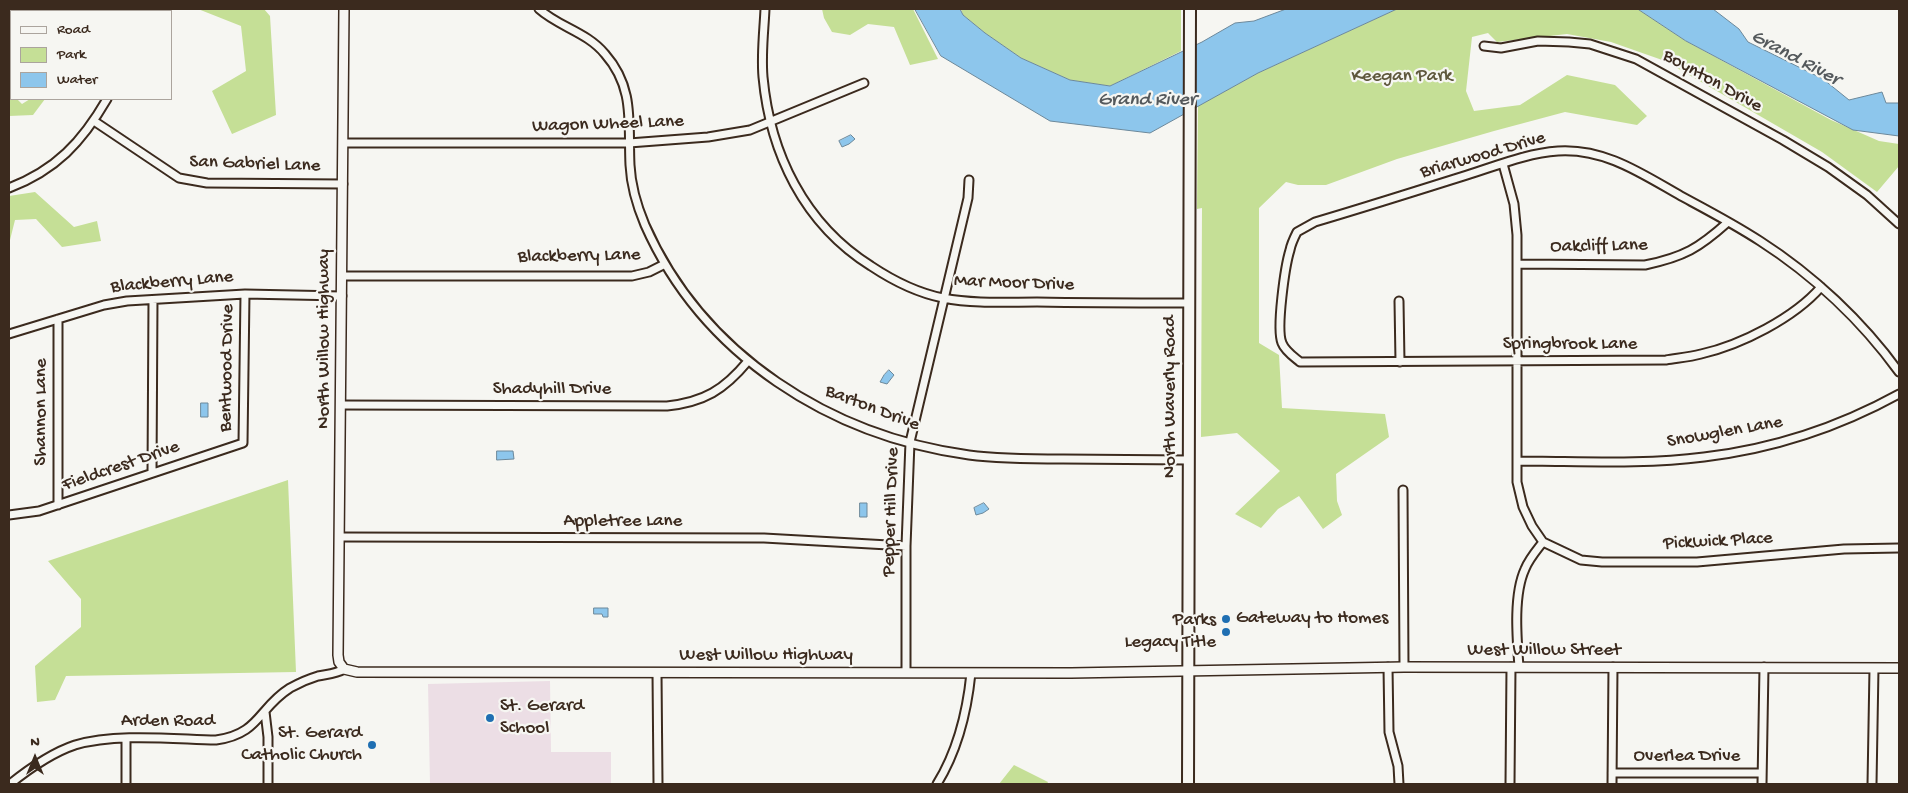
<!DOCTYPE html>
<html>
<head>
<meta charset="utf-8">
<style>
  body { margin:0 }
  #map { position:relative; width:1908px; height:793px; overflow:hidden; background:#f6f6f2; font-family:"Gochi Hand",sans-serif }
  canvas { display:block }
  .frame { position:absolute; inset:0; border:10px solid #3b2a1e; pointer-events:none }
  .legend { position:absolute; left:10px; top:10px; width:162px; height:90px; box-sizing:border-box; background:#f6f6f2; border:1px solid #aba49d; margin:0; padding:6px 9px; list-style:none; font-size:15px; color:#3b2a1e }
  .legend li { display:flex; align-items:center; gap:10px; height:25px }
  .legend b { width:25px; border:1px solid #aba49d }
  .north { position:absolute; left:10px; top:733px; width:50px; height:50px; -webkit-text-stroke:4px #f6f6f2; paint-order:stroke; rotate:0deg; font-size:14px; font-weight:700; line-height:20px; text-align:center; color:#3b2a1e }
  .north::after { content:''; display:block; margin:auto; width:18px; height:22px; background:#3b2a1e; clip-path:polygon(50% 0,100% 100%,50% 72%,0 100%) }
</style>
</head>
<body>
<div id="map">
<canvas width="1908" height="793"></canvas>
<div class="frame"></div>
<ul class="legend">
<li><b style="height:6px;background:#f6f6f2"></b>Road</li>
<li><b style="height:14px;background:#c5df96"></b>Park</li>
<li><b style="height:14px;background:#8dc6ec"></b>Water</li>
</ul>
<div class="north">N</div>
</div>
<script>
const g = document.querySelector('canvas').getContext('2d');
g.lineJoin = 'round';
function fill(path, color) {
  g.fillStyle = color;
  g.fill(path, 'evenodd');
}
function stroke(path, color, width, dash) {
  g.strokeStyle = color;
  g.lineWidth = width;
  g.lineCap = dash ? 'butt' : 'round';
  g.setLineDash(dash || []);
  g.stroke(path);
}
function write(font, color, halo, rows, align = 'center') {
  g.font = font + ' "Gochi Hand",sans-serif';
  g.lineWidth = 4.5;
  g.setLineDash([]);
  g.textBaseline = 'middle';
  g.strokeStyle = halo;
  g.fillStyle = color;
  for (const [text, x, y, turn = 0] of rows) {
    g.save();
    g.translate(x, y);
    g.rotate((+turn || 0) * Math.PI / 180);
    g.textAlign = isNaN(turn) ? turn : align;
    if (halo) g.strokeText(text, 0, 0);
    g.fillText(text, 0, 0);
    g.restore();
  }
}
const built = new Path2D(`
  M550,681L551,752H611V784H430L428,684Z`);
const green = new Path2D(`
  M198,9H264L270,16L276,115L232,134L212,91L246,71L241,26Z
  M822,9H913L938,59L910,65L894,27L868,24L850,35L832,32L824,18Z
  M961,9H1181V51L1110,86L1070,80L1021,58L985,33L963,15Z
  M1397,9H1638L1686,41L1831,120L1879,141L1899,144V166L1877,192L1822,152L1665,61L1611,42L1567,34L1497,42L1488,33L1472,37L1466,91L1474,111L1520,105L1567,75L1615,85L1647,116L1637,125L1565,112L1494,131L1397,159L1326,185H1298L1286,182L1259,208V343L1279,355L1282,408L1385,414L1389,437L1336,474L1337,501L1342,515L1323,529L1299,496L1278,509L1261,528L1235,514L1280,471L1237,433L1201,437L1202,208L1197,209L1198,106L1258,73Z
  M9,88L11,91V99H17L22,104L30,99H45L33,115L9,116Z
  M35,192L74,227L97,221L101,241L62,247L36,219L15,220L9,244V196Z
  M288,480L296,672L66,676L55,700L37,702L35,666L81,627V599L48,561Z
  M1014,765L1048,782L1047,784H999Z`);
const water = new Path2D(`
  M915,9H960L963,15L985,33L1021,58L1070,80L1110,86L1202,42L1235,23L1254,21L1286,9H1397L1258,73L1150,133L1050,121L941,56Z
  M1638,9H1713L1739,29L1748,42L1823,79L1849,100L1882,92L1886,103H1899V136L1853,130L1686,41Z
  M851,135L855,139L849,144L842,147L839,141Z
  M889,370L894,375L887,384L880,382L884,375Z
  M201,403H208V417H201Z
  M497,451H513L514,459L497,460Z
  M860,503H867V517H860Z
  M984,503L989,509L983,513L976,515L974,508Z
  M594,608H608V617H603L602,614H594Z`);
const minor = new Path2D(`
  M141,9V11
  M539,9C559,27 587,32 605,54C635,88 628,123 630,165C631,186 637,206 645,225C703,356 831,436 969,455C1000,459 1032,459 1063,459C1105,459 1147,460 1189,460
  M765,9C764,31 761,54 763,77C770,153 804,224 871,266C892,280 918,293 943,298C974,304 1006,302 1037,302C1088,303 1138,303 1188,303
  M31,11V9
  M1484,46L1501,48L1538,41L1569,42L1590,44L1636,59L1783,140L1828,167L1867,195L1899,224
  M9,56L11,54
  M94,121L179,178L207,183L343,184
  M343,143H629L708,137L750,130L864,83
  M1503,164L1514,204L1517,235V482L1523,507L1532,526L1543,542L1581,560L1602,562H1697L1844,549L1899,548
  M9,188C56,170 82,142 107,99
  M1518,264L1645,265C1684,257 1699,248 1728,222
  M342,276H632L649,272L665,264
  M1821,287C1794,318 1741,345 1701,354C1690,357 1678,358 1666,360L1300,362C1294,357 1285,351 1282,343C1276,329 1285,266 1290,250C1291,244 1294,238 1297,232L1315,222C1366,207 1416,191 1467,175C1496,166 1527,153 1558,151C1605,148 1642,174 1681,196C1707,210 1734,224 1760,241C1813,275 1862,321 1899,372
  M1399,301L1400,362
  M58,319V505
  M9,334L104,305L127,301L245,294L342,296
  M341,405L667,406C704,402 724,390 748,361
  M1517,461C1579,461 1642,465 1704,457C1772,449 1839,427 1899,394
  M152,473L153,300
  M1403,490L1404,667
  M9,515L39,511L243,443L245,294
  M340,537L764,538L906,546
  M1388,667L1389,732L1398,766L1399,784
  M1519,667C1517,639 1513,595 1525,569C1529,559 1536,551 1543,542
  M906,672V546L910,442L968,198L969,180
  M657,673L658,784
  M265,712L268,737V784
  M126,739V784
  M1612,773H1762
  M10,784C30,768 51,753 75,745C116,733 172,739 216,740C260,734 258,708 290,688C299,683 308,679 318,676C328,674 336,674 344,669
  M937,784C958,750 967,713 971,673
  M1510,784L1511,667
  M1612,784L1613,667
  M1762,784L1764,667
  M1872,784L1874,668`);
const tertiary = new Path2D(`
  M344,9L338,655L339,662L344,669L357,672L1071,673L1404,667L1899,668`);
const secondary = new Path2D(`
  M1188,784L1190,9`);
const markers = [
  [1226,619,5,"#1f6fb2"],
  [1226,632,5,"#1f6fb2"],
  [490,718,5,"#1f6fb2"],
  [372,745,5,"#1f6fb2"]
];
const parkNames = [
  ["Keegan Park",1402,77]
];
const streetNames = [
  ["Boynton Drive",1712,82,29],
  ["Wagon Wheel Lane",608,125,-2],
  ["Briarwood Drive",1483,156,-16],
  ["San Gabriel Lane",255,165,2],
  ["Oakcliff Lane",1599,247,-1],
  ["Blackberry Lane",579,257,-1],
  ["Blackberry Lane",172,283,-5],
  ["Mar Moor Drive",1014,284,2],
  ["North Willow Highway",325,339,-90],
  ["Springbrook Lane",1570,345],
  ["Bentwood Drive",228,368,-89],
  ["Shadyhill Drive",552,390],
  ["North Waverly Road",1171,397,-90],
  ["Barton Drive",872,409,21],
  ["Shannon Lane",42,412,-90],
  ["Snowglen Lane",1725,433,-10],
  ["Fieldcrest Drive",121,467,-19],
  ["Pepper Hill Drive",892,512,-88],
  ["Appletree Lane",623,522],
  ["Pickwick Place",1718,542,-3],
  ["West Willow Street",1544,651],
  ["West Willow Highway",766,656],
  ["Arden Road",168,722],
  ["Overlea Drive",1687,757]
];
const poiNames = [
  ["Gateway to Homes",1236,619],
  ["Parks",1216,621,"right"],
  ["Legacy Title",1216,643,"right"],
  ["St. Gerard",500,707],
  ["School",500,729],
  ["St. Gerard",362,734,"right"],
  ["Catholic Church",362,756,"right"]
];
const waterNames = [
  ["Grand River",1795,59,28],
  ["Grand River",1147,101]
];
fill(built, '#ecdee5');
fill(green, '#c5df96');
fill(water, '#8dc6ec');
stroke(water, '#6c889a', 1);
stroke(minor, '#3b2a1e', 11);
stroke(tertiary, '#3b2a1e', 12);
stroke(secondary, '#3b2a1e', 14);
stroke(minor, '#f6f6f2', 7);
stroke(tertiary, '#f6f6f2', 9);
stroke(secondary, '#f6f6f2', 10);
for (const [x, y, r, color] of markers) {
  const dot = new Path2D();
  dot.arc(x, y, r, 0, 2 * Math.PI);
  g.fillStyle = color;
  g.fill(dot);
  stroke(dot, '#f6f6f2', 2);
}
write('19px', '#5e573c', '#f6f6f2', parkNames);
write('19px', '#3b2a1e', '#f6f6f2', streetNames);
write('19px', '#3b2a1e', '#f6f6f2', poiNames, 'left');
write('italic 20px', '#54595c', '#f6f6f2', waterNames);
</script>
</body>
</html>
